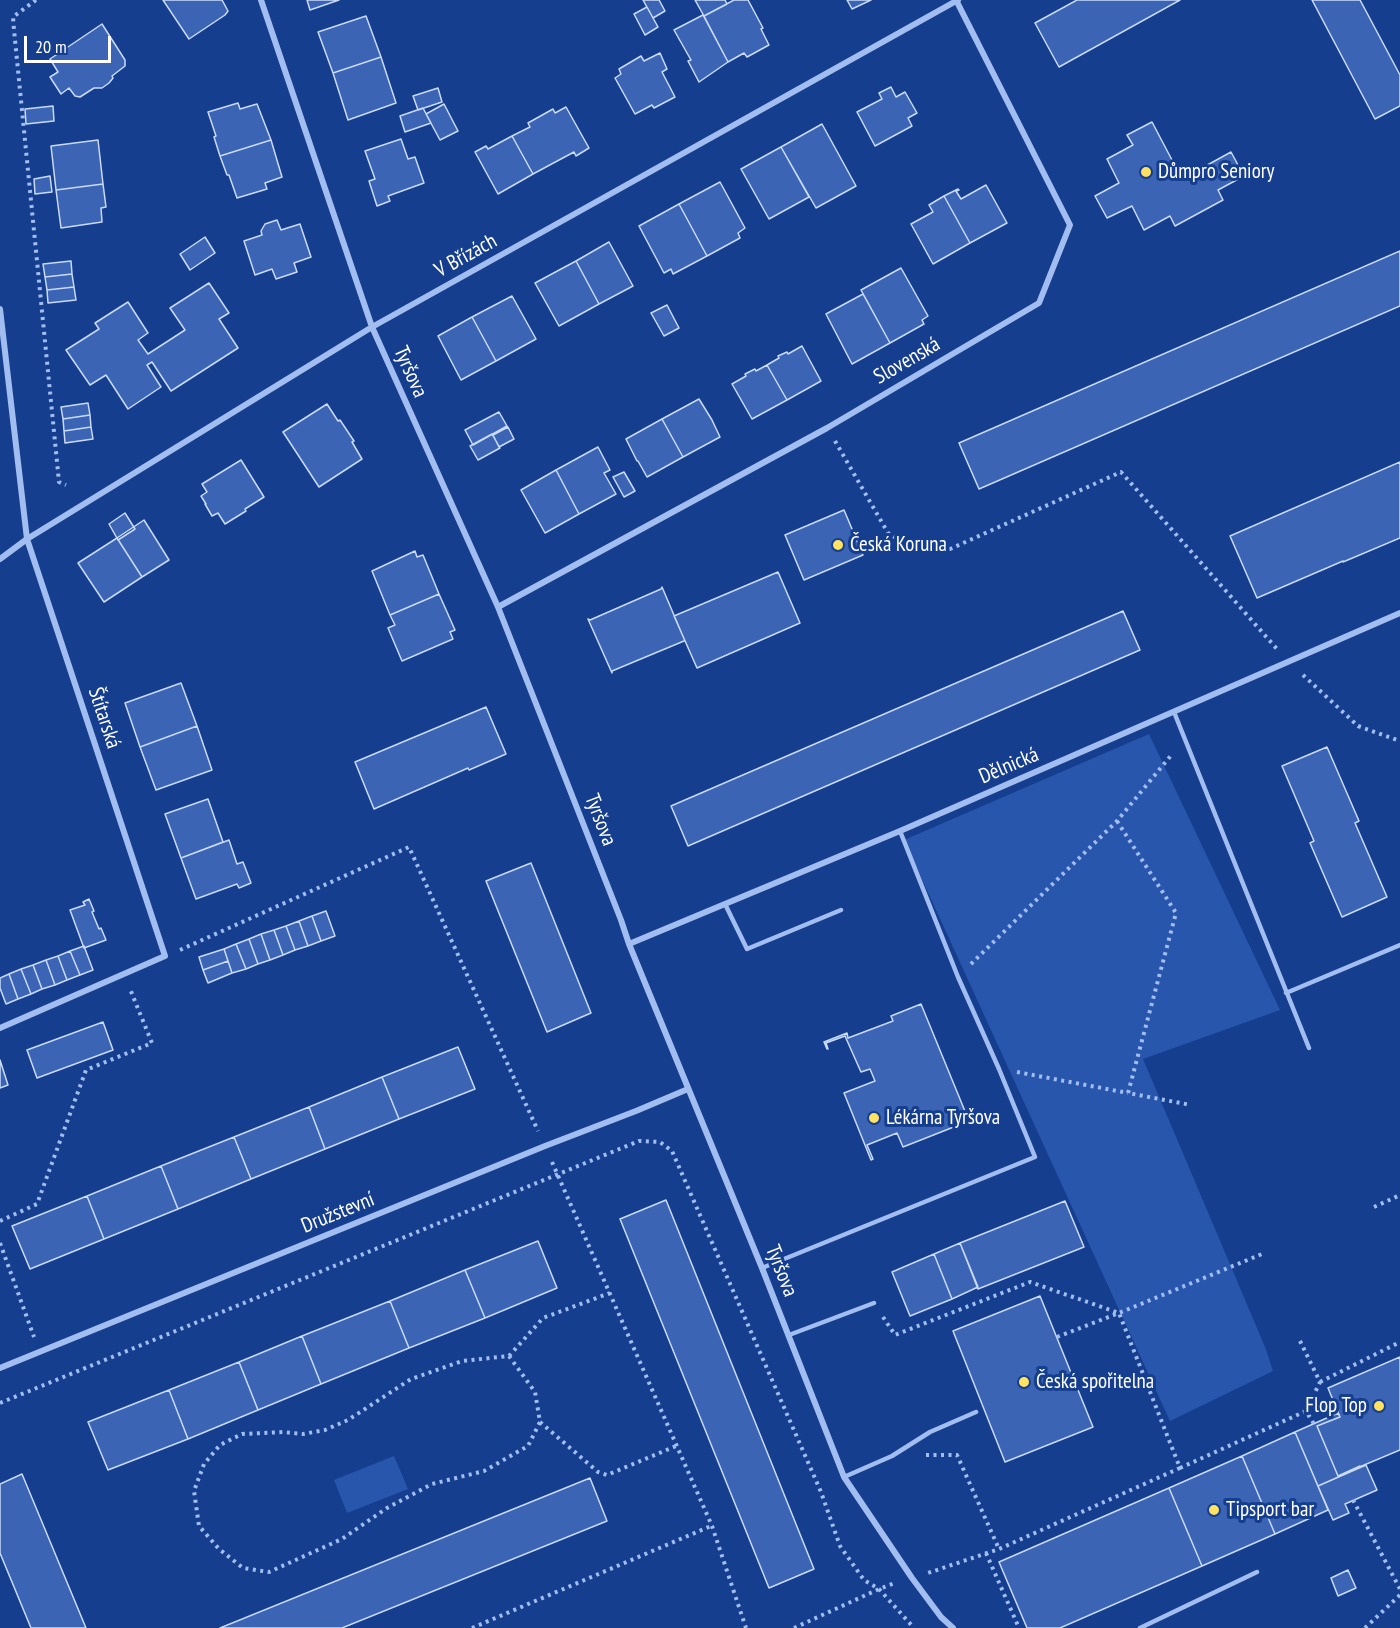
<!DOCTYPE html>
<html>
<head>
<meta charset="utf-8">
<style>
  body { margin:0 }
  #map { position:relative; width:1400px; height:1628px; overflow:hidden; background:#163e8f; font-family:"PT Sans Narrow",sans-serif }
  canvas { display:block }
  .scale { position:absolute; left:24px; top:36px; width:87px; height:27px; box-sizing:border-box; border:3px solid #fff; border-top:0; padding-left:8px; font-size:18px; line-height:21px; white-space:nowrap; color:#fff; -webkit-text-stroke:4px #163e8f; paint-order:stroke }
</style>
</head>
<body>
<div id="map">
<canvas width="1400" height="1628"></canvas>
<div class="scale">20 m</div>
</div>
<script>
const g = document.querySelector('canvas').getContext('2d');
g.lineJoin = 'round';
function fill(path, color) {
  g.fillStyle = color;
  g.fill(path, 'evenodd');
}
function stroke(path, color, width, dash) {
  g.strokeStyle = color;
  g.lineWidth = width;
  g.lineCap = dash ? 'butt' : 'round';
  g.setLineDash(dash || []);
  g.stroke(path);
}
function write(font, color, halo, rows, align = 'center') {
  g.font = font + ' "PT Sans Narrow",sans-serif';
  g.lineWidth = 6;
  g.setLineDash([]);
  g.textBaseline = 'middle';
  g.strokeStyle = halo;
  g.fillStyle = color;
  for (const [text, x, y, turn = 0] of rows) {
    g.save();
    g.translate(x, y);
    g.rotate((+turn || 0) * Math.PI / 180);
    g.textAlign = isNaN(turn) ? turn : align;
    if (halo) g.strokeText(text, 0, 0);
    g.fillText(text, 0, 0);
    g.restore();
  }
}
const green = new Path2D(`
  M1149,734L1280,1010L1143,1059L1265,1347L1273,1371L1170,1421L904,840Z
  M394,1456L408,1489L347,1513L334,1480Z`);
const building = new Path2D(`
  M163,0H222L228,11L225,15L189,39Z
  M307,0H339L310,10Z
  M643,0H659L665,11L653,18Z
  M695,0H725L727,4L704,16Z
  M734,0H748L763,28L761,29L769,45L747,57L744,53L728,62L704,16Z
  M847,0H871L852,9Z
  M1077,0H1180L1059,67L1035,23Z
  M1312,0H1360L1400,75V106L1375,119Z
  M647,7L658,27L645,35L634,14Z
  M703,15L728,62L699,82L688,61L691,60L674,30Z
  M366,16L381,57L333,73L318,32Z
  M102,24L125,60V66L112,76L113,78L109,83L102,88H94L80,97L75,96L69,88L61,94L50,77L58,72L50,59Z
  M660,53L667,69L662,72L675,97L654,108L652,105L635,114L615,78L621,74L619,69L641,56L644,61Z
  M381,57L396,103L348,120L333,73Z
  M891,87L896,97L905,92L917,113L908,118L912,126L875,146L857,112L882,99L879,93Z
  M438,88L442,102L418,110L413,96Z
  M238,103L240,109L257,104L271,140L220,156L214,137L216,136L208,112Z
  M444,104L458,131L440,140L426,114Z
  M53,106L54,121L26,124L25,109Z
  M566,107L589,148L576,156L574,152L533,174L512,136L530,127L528,123L553,109L555,113Z
  M423,108L431,123L405,132L400,116Z
  M1152,122L1182,179L1231,152L1244,176L1218,190L1223,200L1175,226L1170,216L1144,230L1132,206L1107,218L1095,196L1119,183L1107,159L1133,145L1127,135Z
  M822,124L856,186L816,208L781,147Z
  M512,136L533,174L498,194L475,152L486,146L488,149Z
  M401,139L408,159L415,157L424,183L388,196L390,201L377,206L369,181L375,179L365,151Z
  M98,140L103,184L56,190L51,146Z
  M271,140L282,177L265,183L267,189L237,198L229,175H227L220,156Z
  M781,147L809,197L769,219L741,169Z
  M50,176L52,192L35,194L34,179Z
  M720,182L745,228L738,233L740,238L707,256L679,204Z
  M103,184L106,207L101,208L102,222L61,228L56,190Z
  M986,185L1007,223L970,243L944,196L958,189L959,190L956,191L961,199Z
  M944,196L970,243L933,264L911,224L933,212L929,205Z
  M679,204L707,256L673,274L671,269L664,273L639,226Z
  M277,220L281,230L300,224L311,257L294,263L297,272L276,279L272,269L255,275L244,241L262,235L261,231L265,224Z
  M205,237L215,253L190,270L180,254Z
  M609,242L633,286L599,304L576,261Z
  M1400,251V306L979,489L959,443Z
  M71,261L72,274L45,277L43,264Z
  M576,261L599,304L559,326L535,283Z
  M901,268L928,316L922,320L924,324L890,343L861,290Z
  M72,274L74,287L47,290L45,277Z
  M209,283L229,313L219,319L238,348L171,391L152,362L147,365L161,387L128,409L106,375L90,385L66,350L99,329L95,323L128,302L148,333L138,340L148,354L185,330L170,308Z
  M74,287L76,300L48,303L47,290Z
  M863,294L890,343L852,364L826,314Z
  M512,296L536,339L496,361L472,317Z
  M667,305L679,328L664,336L651,313Z
  M472,317L496,361L461,380L438,336Z
  M802,346L821,381L787,400L767,365L779,358L778,356L787,352L788,354Z
  M767,365L787,400L752,419L732,384L746,376L745,374L755,369L756,371Z
  M699,399L712,420L720,437L683,457L662,419Z
  M88,403L90,415L63,419L61,407Z
  M327,404L338,421L340,420L354,441L352,442L362,459L319,487L283,432Z
  M499,412L507,426L473,445L465,430Z
  M90,415L91,427L64,431L63,419Z
  M662,419L683,457L647,477L638,461H637L626,439Z
  M91,427L93,439L65,443L64,431Z
  M508,427L514,439L499,447L493,435Z
  M492,434L500,448L478,460L470,446Z
  M598,447L610,470L604,473L616,494L579,514L556,470Z
  M241,460L264,497L245,509L246,511L225,524L218,513L212,516L205,504H206L201,496L207,492L202,484Z
  M1400,462V538L1343,562V561L1257,598L1230,536Z
  M556,470L579,514L545,533L521,490Z
  M624,472L635,491L624,497L613,477Z
  M844,510L863,555L804,580L785,535Z
  M125,513L135,529L118,540L109,524Z
  M144,520L169,560L142,577L117,538Z
  M117,538L142,577L104,602L78,563Z
  M415,551L417,557L423,555L439,594L390,615L372,571Z
  M778,572L800,623L697,668L674,616Z
  M662,587L685,641H684L612,671V673L588,619L590,620L661,589Z
  M439,594L455,630L450,632L453,639L402,661L388,628L395,625L390,615Z
  M1123,611L1140,650L688,846L671,806Z
  M181,683L197,726L140,747L125,703Z
  M486,707L506,754L469,770L468,768L374,809L355,762Z
  M197,726L212,770L156,790L140,747Z
  M1327,747L1359,821L1355,823L1387,897L1342,917L1310,843L1314,841L1282,766Z
  M208,799L223,842L181,858L165,814Z
  M229,840L237,864L243,862L251,883L239,888L237,884L196,899L181,858Z
  M531,863L591,1013L547,1032L486,881Z
  M89,899L94,911L92,912L99,929L101,928L106,940L84,948L70,910L85,905L83,902Z
  M326,911L335,936L321,941L312,916Z
  M312,916L321,941L308,946L299,921Z
  M299,921L308,946L295,950L286,926Z
  M286,926L295,950L283,955L274,930Z
  M274,930L283,955L270,960L261,934Z
  M261,934L270,960L258,964L249,939Z
  M249,939L258,964L246,969L236,944Z
  M236,944L246,969L232,973L224,949Z
  M84,946L93,970L80,975L70,951Z
  M224,949L228,961L203,970L199,957Z
  M70,951L80,975L67,980L58,956Z
  M58,956L67,980L55,985L46,960Z
  M46,960L55,985L42,989L33,965Z
  M228,961L232,973L208,983L203,970Z
  M33,965L42,989L31,994L21,969Z
  M21,969L31,994L18,999L9,974Z
  M9,974L18,999L6,1004L0,988V978Z
  M921,1004L969,1121L903,1147L897,1133L867,1145L873,1159L871,1160L844,1093L875,1081L870,1069L861,1072L845,1036L826,1043L828,1049H827L824,1042L847,1033L848,1038L893,1021L891,1016Z
  M103,1022L113,1050L37,1078L27,1050Z
  M458,1047L475,1089L399,1119L382,1077Z
  M0,1060L8,1085L0,1088Z
  M382,1077L399,1119L325,1149L309,1107Z
  M309,1107L325,1149L251,1179L234,1137Z
  M234,1137L251,1179L178,1209L161,1166Z
  M161,1166L178,1209L104,1239L87,1196Z
  M87,1196L104,1239L30,1269L12,1226Z
  M666,1200L814,1569L769,1588L620,1219Z
  M1065,1201L1084,1247L978,1289L960,1243Z
  M538,1241L557,1288L485,1318L465,1270Z
  M960,1243L978,1287L952,1299L934,1254Z
  M934,1254L952,1299L910,1316L892,1272Z
  M465,1270L485,1318L409,1348L390,1301Z
  M1040,1296L1093,1427L1005,1462L953,1331Z
  M390,1301L409,1348L321,1384L302,1336Z
  M302,1336L321,1384L258,1410L239,1362Z
  M1400,1357V1450L1338,1476L1317,1426L1340,1417L1328,1388Z
  M239,1362L258,1410L188,1439L169,1390Z
  M169,1390L188,1439L108,1470L88,1422Z
  M1338,1413L1340,1417L1317,1426L1338,1476L1360,1466L1361,1467L1318,1486L1295,1432Z
  M1295,1432L1328,1510L1275,1534L1242,1456Z
  M1242,1456L1275,1534L1202,1566L1169,1488Z
  M1366,1465L1377,1490L1345,1504L1349,1513L1333,1520L1318,1486Z
  M22,1474L86,1628H31L0,1553V1484Z
  M590,1478L607,1521L342,1628H220Z
  M1169,1488L1202,1566L1060,1628H1027L999,1562Z
  M1348,1570L1356,1588L1338,1596L1331,1578Z`);
const path = new Path2D(`
  M36,0L13,17L14,30L59,482L66,485
  M835,441L888,533L916,550L950,549L1121,472L1277,649
  M1303,675L1358,726L1400,741
  M1117,821L1176,913L1128,1093L1191,1105
  M180,950L409,847L538,1131
  M971,964L1117,821L1173,753
  M1017,1072L1128,1093
  M552,1162L712,1526L746,1628
  M1374,1207L1400,1195
  M0,1221L37,1204L86,1070L152,1043L130,989
  M0,1243L34,1337
  M883,1317L895,1335L1030,1282L1119,1313L1180,1468L999,1549L928,1573
  M1057,1337L1119,1313L1262,1254
  M1300,1341L1320,1382L1306,1411
  M509,1356L535,1392L540,1422L528,1446L484,1471L432,1484L387,1508L342,1539L269,1572L243,1568L219,1549L199,1526L194,1491L204,1464L220,1445L242,1434L283,1432L303,1434L325,1430L348,1420L411,1379L462,1361Z
  M509,1356L543,1318L610,1293
  M1320,1382L1400,1342
  M0,1403L639,1141L660,1142L672,1151L821,1492L840,1546L864,1580L879,1589L914,1628
  M540,1422L598,1472L607,1475L676,1446
  M926,1455H957L999,1549
  M1180,1468L1306,1411L1314,1424
  M1353,1500L1400,1589
  M986,1553L1019,1628
  M472,1628L711,1526
  M794,1628L879,1589L895,1583
  M1365,1628L1400,1595`);
const service = new Path2D(`
  M1174,712L1309,1048
  M725,904L747,949L841,910
  M1286,993L1400,945
  M762,1268L1035,1157L999,1069L958,977L900,831
  M789,1335L874,1303
  M844,1477L892,1456L930,1432L976,1412
  M1140,1628L1257,1572`);
const minor = new Path2D(`
  M261,0L372,327L498,607L621,920L629,944L762,1268L844,1477L912,1578L941,1617L953,1628
  M0,309L27,539L165,956L0,1028
  M0,559L27,539L372,327L958,0
  M498,607L827,428L1039,303L1070,225L956,0
  M629,944L900,831L1400,613
  M0,1368L545,1146L636,1111L688,1089`);
const markers = [
  [1146,172,6,"#ffe261"],
  [838,545,6,"#ffe261"],
  [874,1118,6,"#ffe261"],
  [1024,1382,6,"#ffe261"],
  [1379,1406,6,"#ffe261"],
  [1214,1510,6,"#ffe261"]
];
const poiNames = [
  ["Důmpro Seniory",1158,172],
  ["Česká Koruna",850,545],
  ["Lékárna Tyršova",886,1118],
  ["Česká spořitelna",1036,1382],
  ["Flop Top",1367,1406,"right"],
  ["Tipsport bar",1226,1510]
];
const streetNames = [
  ["V Břízách",466,256,-29],
  ["Slovenská",907,361,-30],
  ["Tyršova",410,372,66],
  ["Štítarská",104,718,72],
  ["Dělnická",1009,766,-23],
  ["Tyršova",600,820,69],
  ["Družstevní",338,1213,-22],
  ["Tyršova",781,1271,68]
];
fill(green, '#2956ad');
fill(building, '#3b64b5');
stroke(building, '#c9dafb', 1.5);
stroke(path, '#a2bdf0', 4, [3, 4.5]);
stroke(service, '#a2bdf0', 4.5);
stroke(minor, '#a2bdf0', 6);
for (const [x, y, r, color] of markers) {
  const dot = new Path2D();
  dot.arc(x, y, r, 0, 2 * Math.PI);
  g.fillStyle = color;
  g.fill(dot);
  stroke(dot, '#163e8f', 2);
}
write('21px', '#fff', '#163e8f', poiNames, 'left');
write('21px', '#fff', '#163e8f', streetNames);
</script>
</body>
</html>
